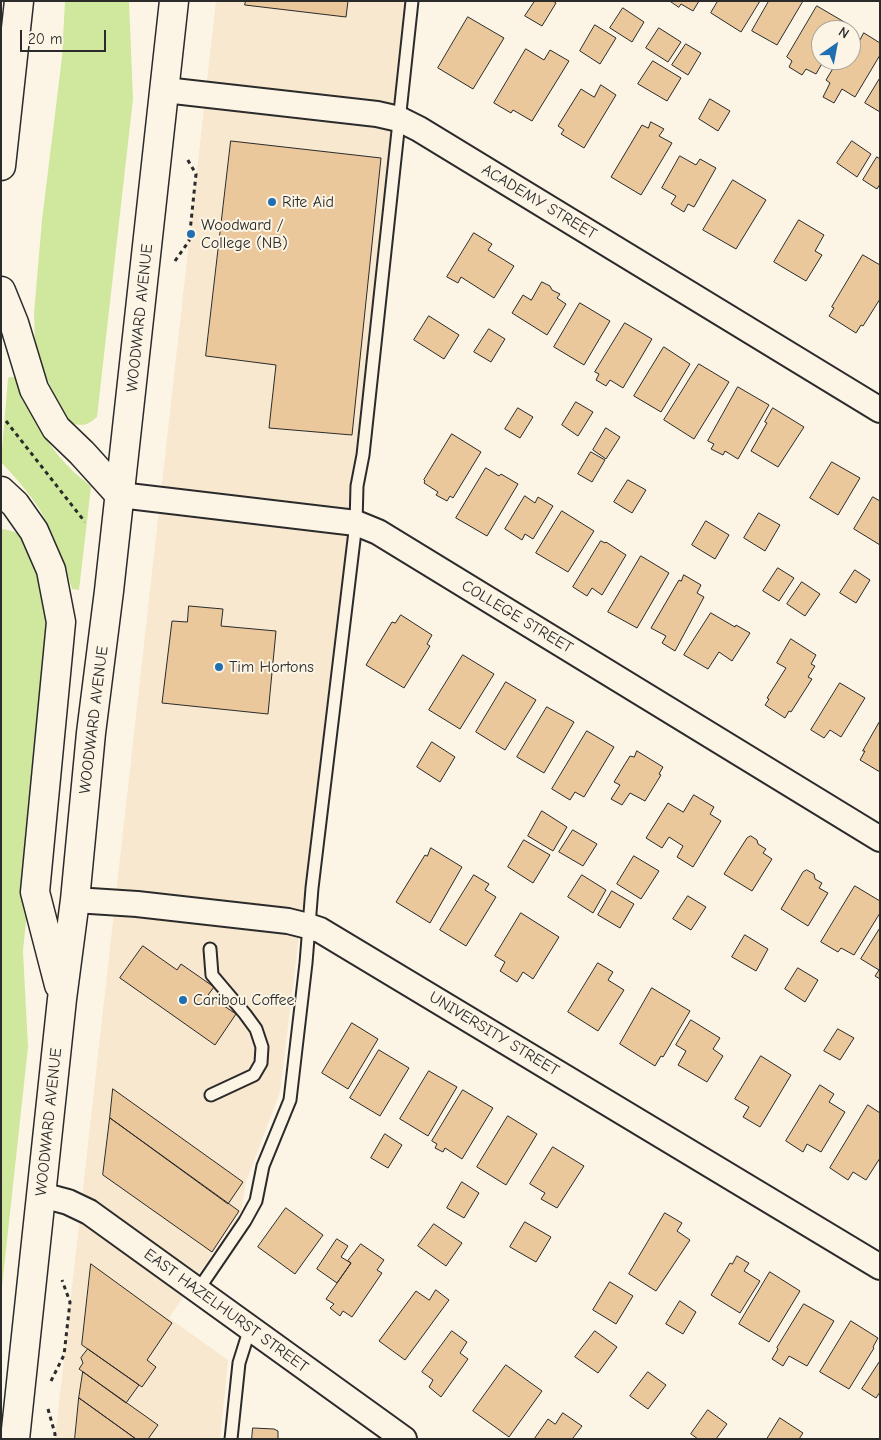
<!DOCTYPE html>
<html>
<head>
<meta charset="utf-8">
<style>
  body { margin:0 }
  #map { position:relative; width:881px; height:1440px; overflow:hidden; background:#fcf5e5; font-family:"Comic Neue",sans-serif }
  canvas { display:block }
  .frame { position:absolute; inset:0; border:2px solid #2b2b2b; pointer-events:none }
  .north { position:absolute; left:811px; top:20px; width:50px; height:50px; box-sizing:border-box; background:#fcf5e5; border:1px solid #a8a49b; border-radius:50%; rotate:33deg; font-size:14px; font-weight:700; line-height:20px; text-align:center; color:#2b2b2b }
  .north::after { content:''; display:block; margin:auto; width:18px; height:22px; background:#1f6fb2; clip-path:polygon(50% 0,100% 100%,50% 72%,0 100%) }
  .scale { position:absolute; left:20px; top:30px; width:86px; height:22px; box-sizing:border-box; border:2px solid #2b2b2b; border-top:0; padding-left:6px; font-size:15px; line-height:18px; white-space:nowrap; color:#2b2b2b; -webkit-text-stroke:4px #fcf5e5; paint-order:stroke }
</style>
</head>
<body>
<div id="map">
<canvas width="881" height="1440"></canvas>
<div class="frame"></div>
<div class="north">N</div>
<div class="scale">20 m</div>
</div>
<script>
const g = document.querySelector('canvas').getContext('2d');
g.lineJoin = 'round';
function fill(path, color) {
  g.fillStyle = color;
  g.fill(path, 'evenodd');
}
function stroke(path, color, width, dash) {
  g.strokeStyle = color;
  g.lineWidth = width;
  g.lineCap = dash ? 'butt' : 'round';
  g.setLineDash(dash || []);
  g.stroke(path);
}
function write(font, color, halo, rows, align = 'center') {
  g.font = font + ' "Comic Neue",sans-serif';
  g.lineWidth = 4;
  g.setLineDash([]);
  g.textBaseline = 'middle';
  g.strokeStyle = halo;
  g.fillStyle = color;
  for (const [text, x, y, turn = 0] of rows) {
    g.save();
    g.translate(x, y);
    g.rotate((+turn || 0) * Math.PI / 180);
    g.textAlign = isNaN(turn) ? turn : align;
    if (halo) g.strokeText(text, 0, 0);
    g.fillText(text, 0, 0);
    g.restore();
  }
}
const built = new Path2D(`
  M216,1H405L360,434L280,1092L246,1182L241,1211L169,1318L228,1360L220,1439H55Z`);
const green = new Path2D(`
  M65,1H129L133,99L97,417C88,425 83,427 71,423L57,401L45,374L35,345L34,313L42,220L62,57Z
  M11,377H15C28,410 45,444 71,469C77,476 85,480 91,487L79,590L72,589C64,562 54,535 40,510C29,493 15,477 1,462L8,378Z
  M4,529L18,533L32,563L48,609L53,650L23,951L28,1047L1,1296V530Z`);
const building = new Path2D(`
  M246,1H348L346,17L245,5Z
  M535,1H553L556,3L542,26L525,16Z
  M670,1H699L693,11L681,4L679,7Z
  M718,1H760L741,32L711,13Z
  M769,1H803L777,45L752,31Z
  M817,6L846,23L842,30H821V60H824L816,74L806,69L802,75L789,67L792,61L787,57Z
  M623,8L644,22L632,42L610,28Z
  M468,17L504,38L473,89L438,68Z
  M595,25L616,38L600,64L580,51Z
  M659,28L681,42L668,62L646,48Z
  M864,33L880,43V55L855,97L842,89L834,103L823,97L830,83L826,80L838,60H851V37L859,41Z
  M686,44L701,53L688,75L672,65Z
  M526,49L544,60L550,50L569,61L532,121L513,110L511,113L494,103Z
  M653,61L681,78L667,101L638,84Z
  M880,78V112L865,103Z
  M601,85L616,95L584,148L561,134L564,130L558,126L581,89L594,97Z
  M710,99L730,111L718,131L699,119Z
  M651,122L664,129L659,136L672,143L641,195L611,177L642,125L648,128Z
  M231,141L381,158L352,435L269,428L276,365L206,356Z
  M852,141L871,154L857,177L837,163Z
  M680,156L696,165L700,159L716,168L694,207L688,204L684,212L671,204L676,196L662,188Z
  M877,157L880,159V184L877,189L863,180Z
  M733,180L766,200L736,249L703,230Z
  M799,220L824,235L815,251L822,255L806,281L774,262Z
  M474,233L492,244L488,250L514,266L494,298L461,277L458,283L447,277Z
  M863,255L880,265V299L863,326L861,325L856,333L829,316L834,308L832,307Z
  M542,282L550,286L552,290L560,294L557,298L566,304L547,335L512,313L523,295L531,300Z
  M580,303L610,321L584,365L554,347Z
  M429,316L459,335L444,359L414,340Z
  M625,323L652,339L623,388L610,380L606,386L596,380L599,374L595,372Z
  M489,329L505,339L491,362L474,352Z
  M664,347L690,364L661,412L634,396Z
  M699,364L729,382L694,439L664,420Z
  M738,387L769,405L738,459L725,451L723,455L711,449L714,444L708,441Z
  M576,402L593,412L578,436L562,425Z
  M518,408L533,417L520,438L505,429Z
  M773,408L804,427L778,467L751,451L767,423L765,422Z
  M606,428L620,437L606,459L593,450Z
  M452,434L481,452L453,498L450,496L447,501L436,495L438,492L424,483L425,481L424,480Z
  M591,452L605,460L592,482L578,474Z
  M832,462L860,478L838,515L810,498Z
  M486,468L499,476L501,474L518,484L487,536L456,518Z
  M628,480L646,490L632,513L614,502Z
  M525,496L535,503L538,497L553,506L533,539L525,534L522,540L505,529Z
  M873,497L880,501V545L854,529Z
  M562,511L594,531L568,572L536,553Z
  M759,513L780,525L765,551L744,538Z
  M706,521L729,535L715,559L692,545Z
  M601,541L605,543L606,542L626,555L602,595L592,588L587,596L573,587Z
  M641,556L669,573L637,628L608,612Z
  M778,568L794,578L779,601L763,591Z
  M855,570L870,580L856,603L840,593Z
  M684,575L701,585L697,593L704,597L675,651L662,643L666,636L651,628L679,580L681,581Z
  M802,582L820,594L805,616L787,604Z
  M189,606L223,609L221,626L276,631L268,714L162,703L172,621L187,622Z
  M711,613L735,627L736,625L750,633L732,661L719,652L708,669L684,655Z
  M401,615L432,635L427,644L430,646L404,688L366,665L392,622L395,623Z
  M791,639L816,655L811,664L815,666L808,677L812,679L791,712L789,711L785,718L765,705L769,699L767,698L786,668L777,663Z
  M463,655L494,674L460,729L429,710Z
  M506,682L536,700L505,750L476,732Z
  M840,683L865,698L841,737L830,730L824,738L811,730Z
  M547,707L574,722L544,773L517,757Z
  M880,721V772L860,760L865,751H863Z
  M587,731L614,747L584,797L575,792L570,800L552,789Z
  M432,742L455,757L440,782L417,767Z
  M637,751L663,767L659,774L661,775L645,801L630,793L622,805L611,799L620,785L614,782L630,756L634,757Z
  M694,795L714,807L710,814L721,821L693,867L677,857L683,846L669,837L662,848L646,838L668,803L683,812Z
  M542,811L567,827L553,851L528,836Z
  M573,830L597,844L583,866L559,852Z
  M751,836L757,840L758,844L766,849L763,853L772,859L752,891L724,874L747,838Z
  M524,840L550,855L533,883L508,867Z
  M431,848L462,867L430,923L396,902L425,855L427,856Z
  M634,856L659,871L641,899L617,884Z
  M807,870L814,874L815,879L822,883L819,888L828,893L808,926L781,909L803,872Z
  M474,875L489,884L485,890L496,897L466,946L440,930Z
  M582,875L606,890L593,913L568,897Z
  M855,886L880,901V913L854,955L841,948L838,952L821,942Z
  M612,891L634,904L620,928L598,915Z
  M688,896L706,907L691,930L673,919Z
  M521,913L559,937L533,979L523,972L517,982L500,971L505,962L495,956Z
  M880,928V979L875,976L879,970L861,959Z
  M745,935L768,949L756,971L732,957Z
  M143,946L177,970L181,964L214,987L208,995L236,1014L215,1045L120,978Z
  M598,963L613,972L608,980L624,990L598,1031L568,1012Z
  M798,968L818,980L805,1002L785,989Z
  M652,988L690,1011L663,1057L661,1056L655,1066L620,1044Z
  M691,1020L720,1038L713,1049L723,1056L707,1082L678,1065L686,1051L676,1045Z
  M352,1023L378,1039L348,1089L322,1073Z
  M838,1029L854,1038L840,1060L824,1051Z
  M379,1050L409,1068L380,1116L350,1098Z
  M761,1056L791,1075L760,1127L743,1117L749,1107L735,1099Z
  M429,1071L457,1087L428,1136L400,1119Z
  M820,1085L834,1094L829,1102L845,1112L821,1152L807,1144L803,1152L786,1141Z
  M113,1089L243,1182L228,1204L110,1118Z
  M463,1090L493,1108L462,1159L445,1148L443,1152L435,1148L437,1144L432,1141Z
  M868,1105L880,1113V1158L866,1180L853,1172L848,1180L830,1168Z
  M508,1116L537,1134L506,1185L477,1167Z
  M110,1118L239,1211L212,1252L103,1175Z
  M385,1134L402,1145L388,1168L371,1158Z
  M553,1147L584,1166L557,1208L541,1199L545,1193L530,1184Z
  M462,1182L479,1193L464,1218L447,1208Z
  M286,1208L323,1235L295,1274L258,1247Z
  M665,1213L682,1223L677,1231L690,1240L656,1291L629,1274Z
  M525,1222L551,1237L536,1262L510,1247Z
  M434,1224L462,1243L446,1266L418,1246Z
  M337,1239L348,1246L341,1257L351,1263L337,1283L317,1269Z
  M361,1244L384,1260L377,1270L382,1273L352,1317L343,1311L340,1316L330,1308L334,1304L326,1299L351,1263L348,1261Z
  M737,1256L749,1263L744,1271L760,1281L740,1313L711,1295L730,1263L732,1264Z
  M91,1264L172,1323L147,1360L156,1367L142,1387L82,1345Z
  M770,1272L800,1291L769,1342L739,1324Z
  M610,1282L633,1296L616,1324L593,1310Z
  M436,1290L449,1300L405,1360L379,1341L416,1291L429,1300Z
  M680,1301L696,1312L683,1334L666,1324Z
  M804,1304L834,1321L807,1366L789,1356L783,1366L772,1359L778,1349L777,1348Z
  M851,1321L878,1338L873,1347L874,1348L849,1389L820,1372Z
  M452,1331L467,1342L460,1353L468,1359L441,1397L429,1387L433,1380L422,1372Z
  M595,1331L617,1347L598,1373L575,1357Z
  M88,1349L139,1385L126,1403L79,1369L83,1363L81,1358Z
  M880,1361V1392L876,1398L862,1389Z
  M506,1365L542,1391L509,1437L473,1411Z
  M83,1372L158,1425L148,1439H136L79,1398Z
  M648,1372L666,1385L648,1409L630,1396Z
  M79,1398L136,1439H75Z
  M708,1410L727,1424L716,1439H698L691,1434Z
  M563,1413L582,1426L573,1438L574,1439H534L548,1419L555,1424Z
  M780,1418L803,1433L799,1439H767Z
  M253,1428L274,1429L278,1431V1439H252Z`);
const path = new Path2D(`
  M175,261L189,241L196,174L186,157
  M6,421L85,522
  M51,1381L64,1355L70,1302L62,1280
  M48,1409L55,1434V1439`);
const service = new Path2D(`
  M210,949L212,975L245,1014L256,1029L262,1047L261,1063L254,1075L211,1095
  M198,1290L245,1221L256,1201L263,1166L290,1100L306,963L312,888L356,523L357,486L363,455L412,1
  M231,1439L239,1363L250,1328`);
const minor = new Path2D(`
  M165,90L377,114L399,119L419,129L880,410
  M120,495L356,523L378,532L880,839
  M75,900L137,904L288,921L308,926L320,930L880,1267
  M42,1195L68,1202L89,1212L404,1439`);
const primary = new Path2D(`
  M1,166L19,1
  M1,291L14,323L34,389L56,428L82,453L120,495
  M1,491L15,504L34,531L51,570L61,622L35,892L59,985
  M15,1439L62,999L75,900L91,733L109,591L174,1`);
const markers = [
  [272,202,5,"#1f6fb2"],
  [191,234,5,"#1f6fb2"],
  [219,667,5,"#1f6fb2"],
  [183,1000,5,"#1f6fb2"]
];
const poiNames = [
  ["Rite Aid",282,202],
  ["Woodward /",201,225],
  ["College (NB)",201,243],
  ["Tim Hortons",229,667],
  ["Caribou Coffee",193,1000]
];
const streetNames = [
  ["ACADEMY STREET",539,202,31],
  ["WOODWARD AVENUE",140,318,-84],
  ["COLLEGE STREET",517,617,31],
  ["WOODWARD AVENUE",94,720,-83],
  ["UNIVERSITY STREET",494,1034,31],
  ["WOODWARD AVENUE",49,1122,-84],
  ["EAST HAZELHURST STREET",226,1311,36]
];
fill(built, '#f7e8cf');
fill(green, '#d0e89e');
fill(building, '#ebc89c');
stroke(building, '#2b2b2b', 1);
stroke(service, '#2b2b2b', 15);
stroke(minor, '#2b2b2b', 28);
stroke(primary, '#2b2b2b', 31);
stroke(path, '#2b2b2b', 3, [4, 4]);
stroke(service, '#fcf5e5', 11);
stroke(minor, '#fcf5e5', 24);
stroke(primary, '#fcf5e5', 28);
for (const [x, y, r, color] of markers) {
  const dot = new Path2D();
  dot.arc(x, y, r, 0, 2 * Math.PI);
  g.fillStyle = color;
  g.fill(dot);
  stroke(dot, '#fcf5e5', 2);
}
write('16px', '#2b2b2b', '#fcf5e5', poiNames, 'left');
write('16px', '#2b2b2b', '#fcf5e5', streetNames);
</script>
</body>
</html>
